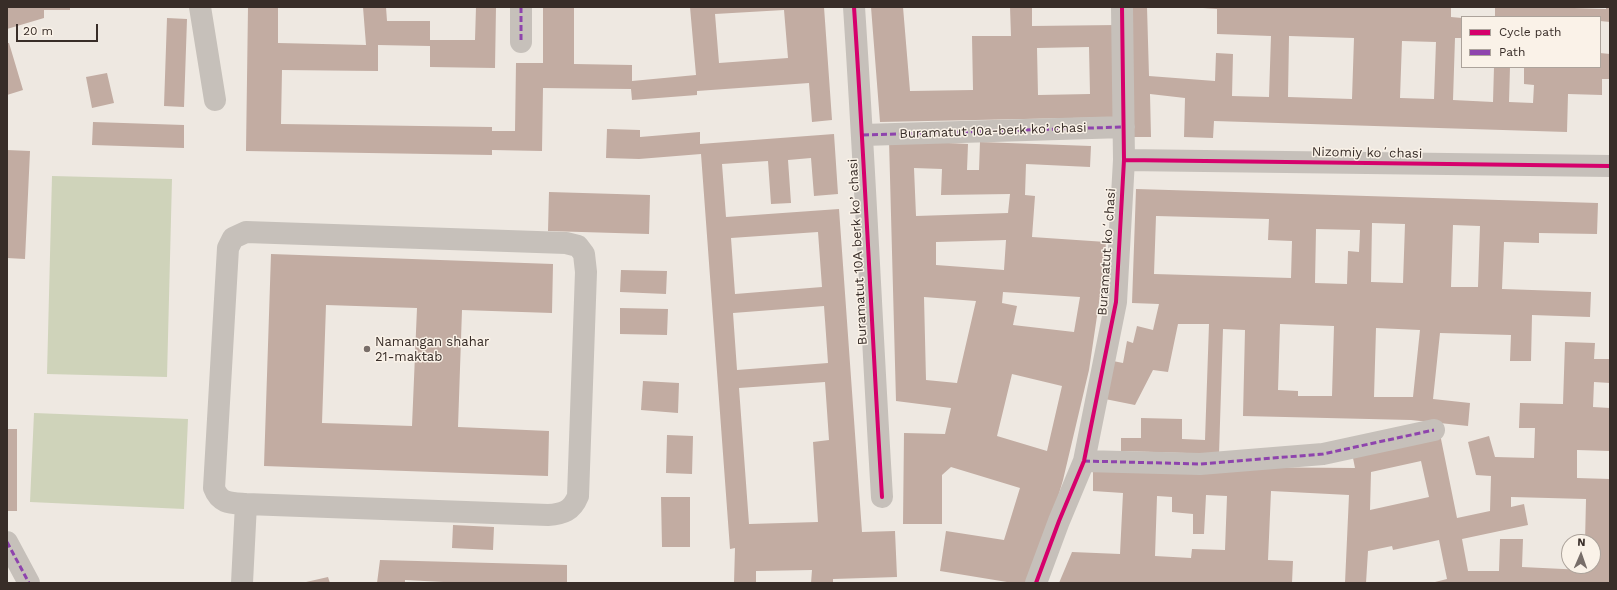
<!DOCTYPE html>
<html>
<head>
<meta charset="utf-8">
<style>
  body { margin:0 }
  #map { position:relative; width:1617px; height:590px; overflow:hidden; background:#eee8e1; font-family:"Work Sans",sans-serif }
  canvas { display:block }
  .frame { position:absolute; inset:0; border:8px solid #382d28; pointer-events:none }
  .legend { position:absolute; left:1461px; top:16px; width:140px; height:52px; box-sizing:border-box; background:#faf2e8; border:1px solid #aca39b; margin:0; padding:5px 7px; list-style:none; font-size:12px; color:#382d28 }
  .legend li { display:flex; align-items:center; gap:8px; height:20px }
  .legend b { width:20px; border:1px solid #aca39b }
  .north { position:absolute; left:1561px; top:534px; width:40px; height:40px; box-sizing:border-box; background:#faf2e8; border:1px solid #aca39b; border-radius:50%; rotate:2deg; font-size:11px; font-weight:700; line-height:16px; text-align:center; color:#382d28 }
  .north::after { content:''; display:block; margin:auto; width:14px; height:18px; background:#786e69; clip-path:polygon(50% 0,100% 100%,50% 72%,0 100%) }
  .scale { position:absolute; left:16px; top:24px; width:82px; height:18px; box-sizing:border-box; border:2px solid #382d28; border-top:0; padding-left:5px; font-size:12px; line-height:14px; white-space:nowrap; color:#382d28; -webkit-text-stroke:3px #faf2e8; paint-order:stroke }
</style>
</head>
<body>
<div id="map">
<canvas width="1617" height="590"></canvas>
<div class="frame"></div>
<ul class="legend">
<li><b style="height:5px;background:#d6006c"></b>Cycle path</li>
<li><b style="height:5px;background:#8e44ad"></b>Path</li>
</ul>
<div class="north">N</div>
<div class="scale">20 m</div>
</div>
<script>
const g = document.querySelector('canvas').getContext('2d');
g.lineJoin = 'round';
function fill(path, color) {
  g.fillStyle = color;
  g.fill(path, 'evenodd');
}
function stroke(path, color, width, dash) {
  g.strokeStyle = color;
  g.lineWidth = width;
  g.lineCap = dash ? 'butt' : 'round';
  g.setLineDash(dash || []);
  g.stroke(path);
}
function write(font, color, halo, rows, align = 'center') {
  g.font = font + ' "Work Sans",sans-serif';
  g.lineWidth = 3;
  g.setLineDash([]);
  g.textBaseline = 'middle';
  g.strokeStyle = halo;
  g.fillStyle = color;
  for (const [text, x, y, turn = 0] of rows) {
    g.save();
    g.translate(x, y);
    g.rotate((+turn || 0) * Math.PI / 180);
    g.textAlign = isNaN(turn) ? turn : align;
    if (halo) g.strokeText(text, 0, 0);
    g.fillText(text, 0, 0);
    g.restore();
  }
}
const green = new Path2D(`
  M52,176L172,179L167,377L47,374Z
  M34,413L188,419L184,509L30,502Z`);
const building = new Path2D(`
  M7,7H70V10H44V18L7,29Z
  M248,7H278V43L366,45L363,7H386L387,21H430V40H475L476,7H496L495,68L430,67V46L378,45V71L282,70L281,124L492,127V131H515L516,63H543V7H574V64L632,65V81L696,75L690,7H824L832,120L812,122L809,83L697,91V95L632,100L631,89L543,88L542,151L492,150V155L246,151ZM784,10L788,58L719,63L715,14Z
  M871,7H903L910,91L973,90L972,36H1011L1010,7H1032V26L1117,25L1119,117L880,122ZM1089,47L1090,94L1038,95L1037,48Z
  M1127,7H1147L1149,76L1215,81L1216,53L1233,54L1232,96L1269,97L1271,36L1217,34V9L1203,8V7H1451V17L1462,18V38H1455L1453,100L1493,102L1494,67H1510L1509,102L1533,103L1534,85L1524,84V67H1600V53L1610,54V79H1602V95L1568,94L1567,132L1214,121L1213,138L1184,137L1185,98L1150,94L1151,137H1130ZM1289,36L1354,38L1352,99L1288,97ZM1402,41L1436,42L1434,99L1400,98Z
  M1495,7H1574V8L1606,9V7H1610V22L1600,21V17H1495Z
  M167,18L187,19L184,107L164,106Z
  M7,43H9L23,90L7,95Z
  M107,73L114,103L92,108L86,77Z
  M93,122L184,125V148L92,145Z
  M607,129L640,130V137L700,132V144L834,134L838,194L814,196L811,158L788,160L791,203L771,204L768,161L722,164L726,217L839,209L862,532L895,531L897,577L833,579V583H811L812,570L756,571V583H734L735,548L730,549L701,154L639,159L606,158ZM818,232L822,287L735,294L731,238ZM824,306L828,363L737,370L733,313ZM825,382L829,440L813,442L818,522L749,524L739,388Z
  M889,140L968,144L967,170H979L980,142L1091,146L1090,167L1026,164L1025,195L1035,196L1032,237L1106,242L1104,269L1089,370L1063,480L1042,551L1029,583H1006L1007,582L940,571L946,531L1004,540L1020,488L951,467L942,475V524H903L904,433L945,434L951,408L896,401ZM914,168L942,169L941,195L1010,194L1008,213L916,216ZM1006,240L1004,270L936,265V242ZM1003,292L1080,297L1074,332L1013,325L1017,306L1002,303ZM924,297L976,301L957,383L926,380ZM1012,374L1062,386L1047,451L997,436Z
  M7,150L30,151L25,259L7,258Z
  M1136,189L1598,203L1597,234L1539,233V243L1504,242L1502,289L1591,292L1590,317L1532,315L1531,361H1510L1511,335L1440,333L1433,399L1470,403L1468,426L1411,420L1243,416L1245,330L1223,329L1219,454L1121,451V438H1141V418L1182,419V439L1205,440L1209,324H1178L1168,372L1153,370L1135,405L1105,399L1113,361L1123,363L1127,341L1133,343L1137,326L1153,330L1159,304L1132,303ZM1156,216L1269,219L1268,240L1292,241L1291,278L1154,274ZM1372,223L1405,224L1403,283L1371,282ZM1453,225L1480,226L1478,287H1451ZM1316,229L1360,230L1359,252L1348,251L1347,284L1315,283ZM1280,324L1334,326L1332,396H1298V391L1278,390ZM1376,328L1420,330L1413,397H1374Z
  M549,192L650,195L649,234L548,231Z
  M271,254L553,264L552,313L462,310L458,427L549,431L548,476L264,466ZM326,305L417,308L412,426L322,423Z
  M621,270L667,271L666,294L620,292Z
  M620,308L668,309L667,335L620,334Z
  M1565,342L1595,343L1594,359H1610V383L1594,382L1593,407L1610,408V451L1577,450V478L1610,479V583H1431L1447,579L1439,540L1393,550L1392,546L1368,551L1366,583H1345L1349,495L1271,491L1268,560L1293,561L1292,583H1059L1072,552L1120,554L1123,493L1093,491V466L1355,468L1352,453L1440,434L1457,518L1490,511L1491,476L1476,475L1468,442L1489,436L1495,457L1534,458L1535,428H1519L1520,403L1563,404ZM1421,461L1429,497L1370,510L1371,472ZM1206,495L1227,496L1225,550L1192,549L1191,558L1155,556L1157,496L1172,497V512L1193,514V534H1204ZM1511,497L1586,499L1585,542H1593V566H1584V570L1522,567L1523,539H1500L1499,571H1468L1462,539L1528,525L1524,504L1511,507Z
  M643,381L679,383L678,413L641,410Z
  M7,429H17V511H7Z
  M667,435L693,436L692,474L666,473Z
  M661,497H690V547H662Z
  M453,525L494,527L493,550L452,548Z
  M380,560L567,565V583H463L405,580V583H377Z
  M328,577L330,583H306V582Z`);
const minor = new Path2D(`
  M200,7L215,100
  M521,7V42
  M854,7C865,170 872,334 882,497
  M863,135L1124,127
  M1124,160L1610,166
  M246,232L566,243L578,246L584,254L586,272L578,496C572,511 563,514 548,515L246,504C231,503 220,504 214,488L228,248L233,238Z
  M1084,461L1200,464L1323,454L1434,430
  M7,542L29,583
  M242,583L246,504
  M1036,583L1059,521L1084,461L1116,302L1124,160L1122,7`);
const quiet = new Path2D(`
  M521,7V42
  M863,135L1124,127
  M1084,461L1200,464L1323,454L1434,430
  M7,542L29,583`);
const cycleway = new Path2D(`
  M854,7C865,170 872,334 882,497
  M1124,160L1610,166
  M1036,583L1059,521L1084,461L1116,302L1124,160L1122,7`);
const markers = [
  [367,349,4,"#786e69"]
];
const streetNames = [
  ["Buramatut 10а-berk koʼchasi",993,131,-2],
  ["Nizomiy koʻchasi",1367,153,1],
  ["Buramatut 10А berk koʼchasi",858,252,-93],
  ["Buramatut koʻchasi",1107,252,-86]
];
const poiNames = [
  ["Namangan shahar",375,342],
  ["21-maktab",375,357]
];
fill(green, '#cfd3ba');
fill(building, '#c2aca2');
stroke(minor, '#c6c0ba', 22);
stroke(quiet, '#8e44ad', 3, [6, 3]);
stroke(cycleway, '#d6006c', 4);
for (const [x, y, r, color] of markers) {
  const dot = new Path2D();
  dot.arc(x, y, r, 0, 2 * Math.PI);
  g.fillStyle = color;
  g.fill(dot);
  stroke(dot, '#faf2e8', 1.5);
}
write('13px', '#382d28', '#faf2e8', streetNames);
write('13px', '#382d28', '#faf2e8', poiNames, 'left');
</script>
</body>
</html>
